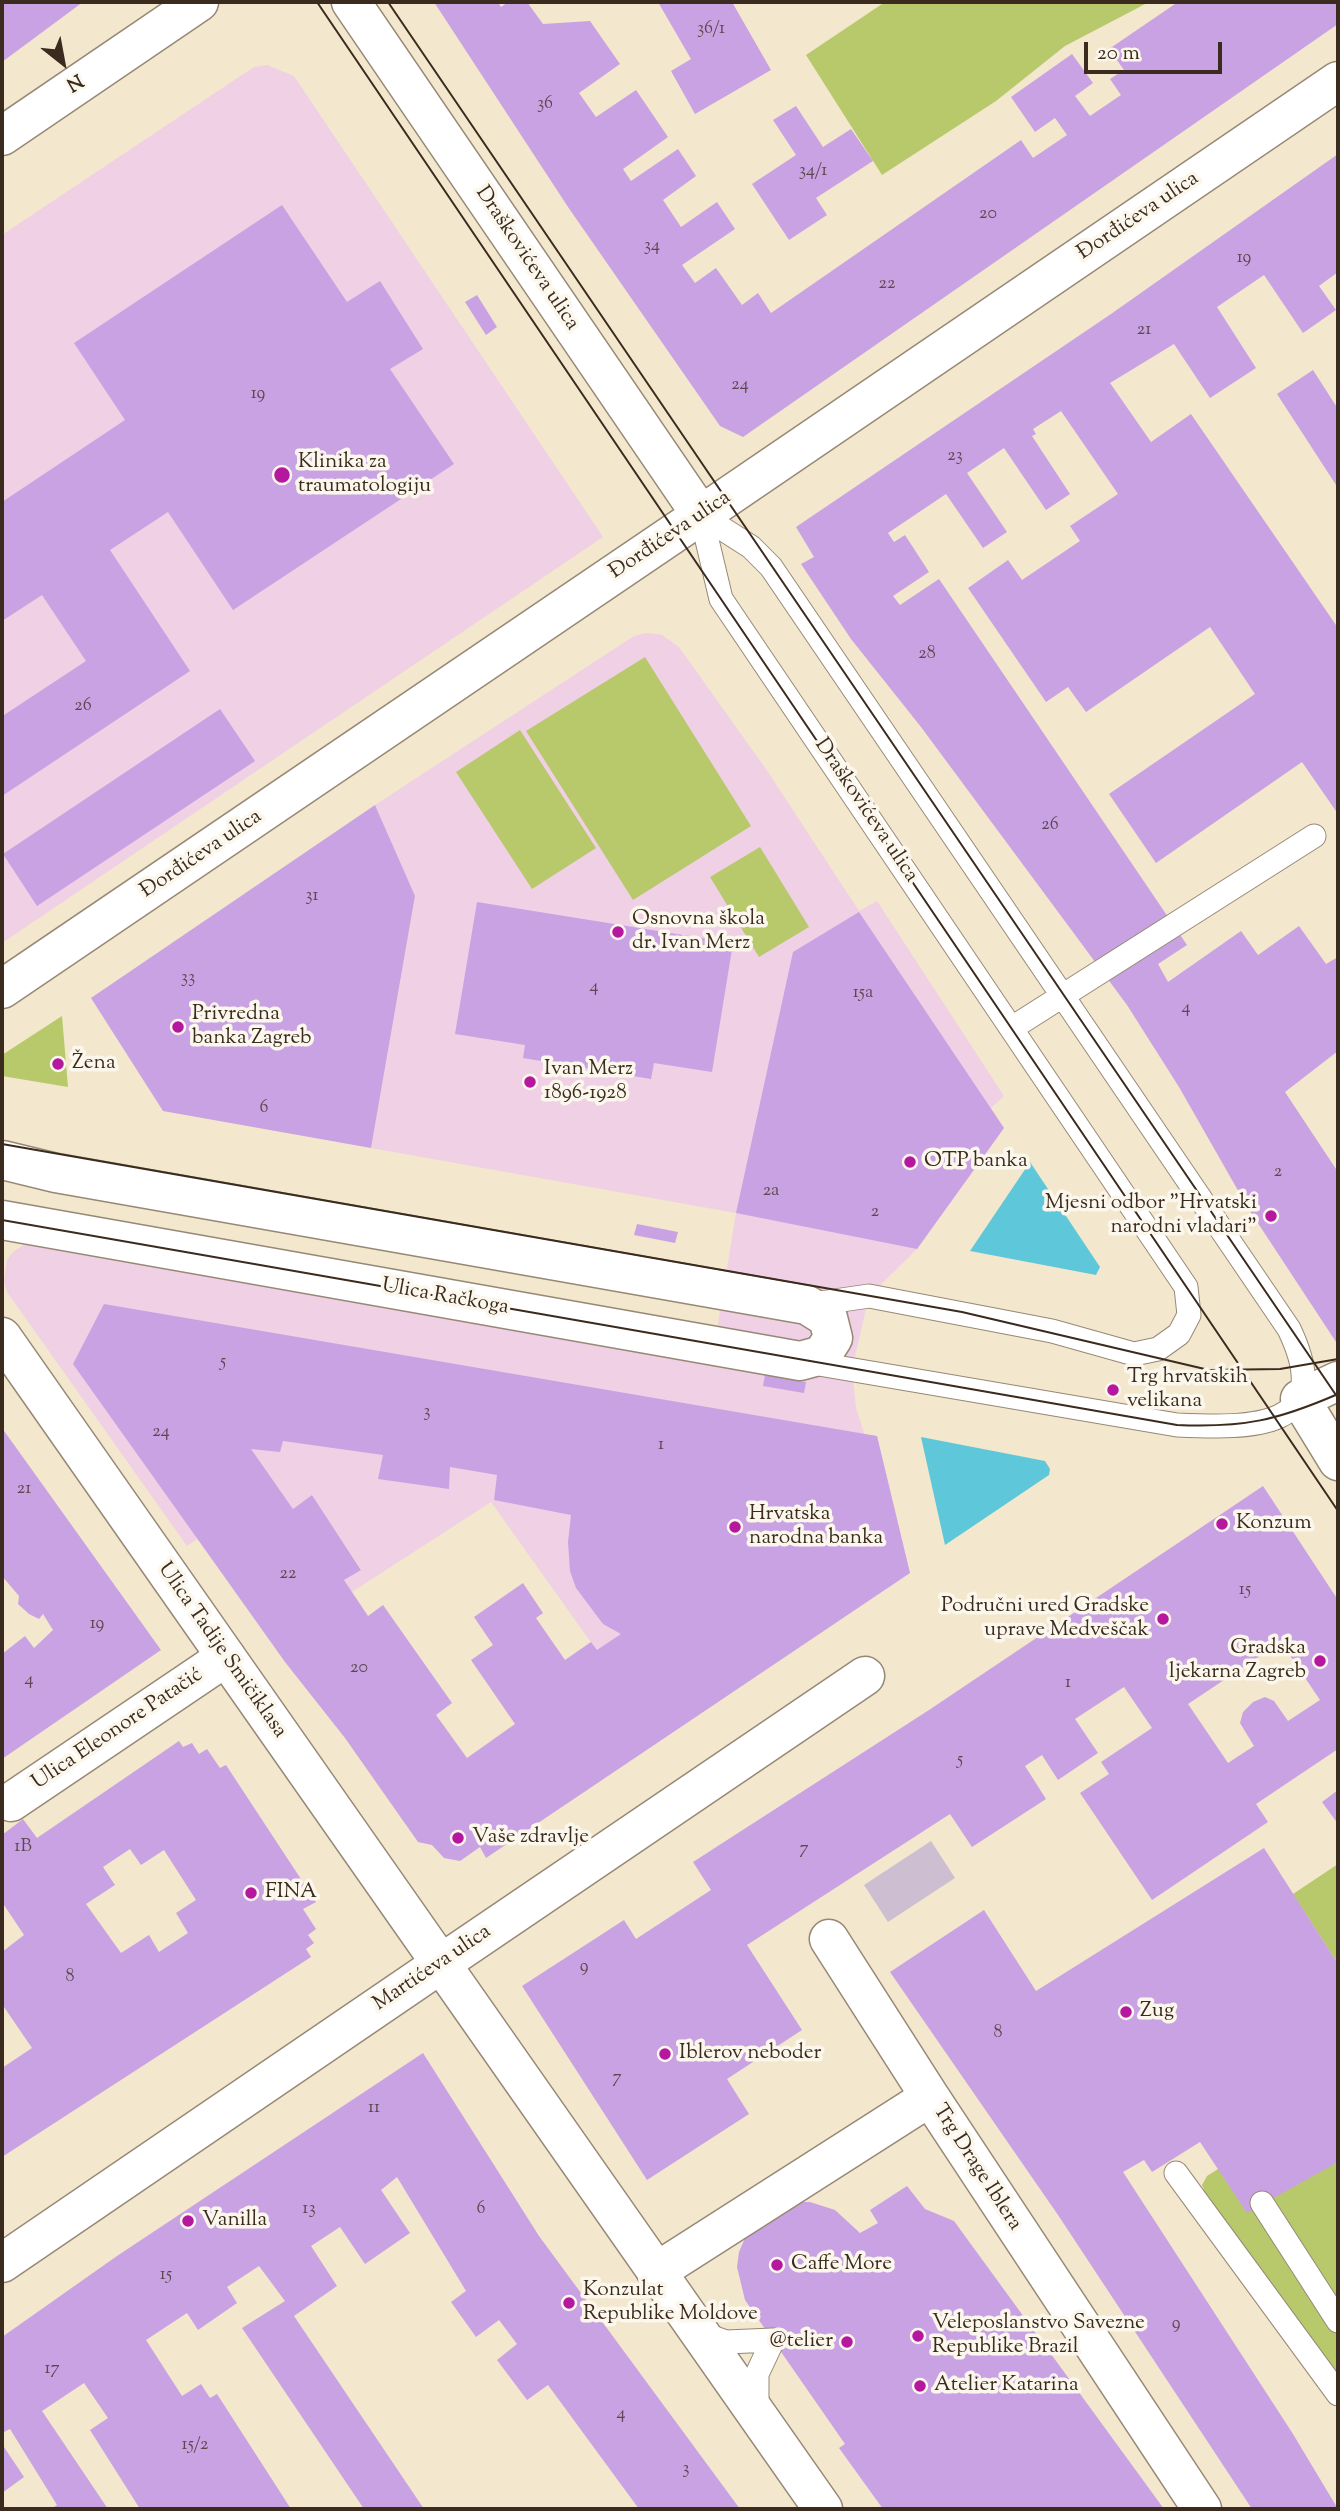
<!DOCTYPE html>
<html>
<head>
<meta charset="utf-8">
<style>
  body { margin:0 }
  #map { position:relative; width:1340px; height:2511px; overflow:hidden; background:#f3e7cd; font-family:"Sorts Mill Goudy",serif }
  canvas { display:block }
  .frame { position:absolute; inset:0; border:4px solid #3b2a1e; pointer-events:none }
  .north { position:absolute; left:28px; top:28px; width:70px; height:70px; -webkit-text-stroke:5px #fbf7ec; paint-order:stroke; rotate:149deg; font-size:19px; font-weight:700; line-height:28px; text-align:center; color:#3b2a1e }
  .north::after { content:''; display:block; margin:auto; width:24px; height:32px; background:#3b2a1e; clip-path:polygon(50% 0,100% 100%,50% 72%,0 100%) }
  .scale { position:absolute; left:1084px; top:42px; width:138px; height:32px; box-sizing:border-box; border:4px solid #3b2a1e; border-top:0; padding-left:9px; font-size:21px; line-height:24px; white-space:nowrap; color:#3b2a1e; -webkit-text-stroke:5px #fbf7ec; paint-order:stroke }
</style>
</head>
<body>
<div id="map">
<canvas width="1340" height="2511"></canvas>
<div class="frame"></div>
<div class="north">N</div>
<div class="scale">20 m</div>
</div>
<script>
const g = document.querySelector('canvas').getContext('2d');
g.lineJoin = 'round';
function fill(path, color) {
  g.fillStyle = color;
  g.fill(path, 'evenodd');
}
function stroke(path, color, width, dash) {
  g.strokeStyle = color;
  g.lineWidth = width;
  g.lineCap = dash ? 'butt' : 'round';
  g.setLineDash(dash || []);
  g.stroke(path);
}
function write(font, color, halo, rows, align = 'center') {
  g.font = font + ' "Sorts Mill Goudy",serif';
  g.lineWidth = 7;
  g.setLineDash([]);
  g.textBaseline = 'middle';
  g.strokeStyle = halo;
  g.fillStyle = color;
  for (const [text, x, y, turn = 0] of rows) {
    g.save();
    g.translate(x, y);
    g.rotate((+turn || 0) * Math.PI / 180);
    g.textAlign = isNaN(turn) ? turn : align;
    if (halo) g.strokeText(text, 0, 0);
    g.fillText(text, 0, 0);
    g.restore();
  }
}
const built = new Path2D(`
  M267,65L294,76L603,537L2,943V235L254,67Z
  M647,633L662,635L679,647L768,772L859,911L877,901L1004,1096L991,1108L1004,1128L917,1249L869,1296L852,1369L856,1408L865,1436H877L910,1573L615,1676L491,1502L352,1592L344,1580L361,1569L312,1495L293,1509L276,1485L187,1546L7,1292L4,1281L7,1260L13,1252L31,1240L713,1355L736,1213L371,1148L415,897L375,805L634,636Z`);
const industrial = new Path2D(`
  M931,1841L955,1878L888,1922L864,1885Z`);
const green = new Path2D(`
  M885,2H1149L1065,46L996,101L882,175L806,55Z
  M645,657L751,826L633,900L526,731Z
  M520,730L596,848L532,889L456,772Z
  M760,847L809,927L759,957L710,877Z
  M62,1016L68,1087L2,1076V1055Z
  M1338,1864V1964L1293,1894Z
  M1338,2162V2377L1209,2201L1202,2185L1207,2176L1218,2169L1319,2171Z`);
const water = new Path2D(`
  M1030,1162L1100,1267L1096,1275L970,1251Z
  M921,1437L1045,1461L1050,1469L1049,1475L945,1545Z`);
const building = new Path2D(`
  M2,2H83L2,62Z
  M434,2H498L501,7L508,2H527L543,24L590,21L620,64L579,93L596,117L636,90L668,137L623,169L631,181L678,149L696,176L663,200L681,227L717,202L735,229L682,265L695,283L716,268L742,305L758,293L771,313L1021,140L1033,158L1067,135L1055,118L1035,132L1011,97L1072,54L1093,83L1075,96L1090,116L1121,95L1110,79L1124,70L1109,49L1178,2H1338V24L743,437L720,426L568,207Z
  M658,2H732L771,70L695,114L671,71L691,59Z
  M796,106L823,147L851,129L873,161L816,198L827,215L789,240L752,184L796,155L773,120Z
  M1338,154V272L1319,286L1336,310L1303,333L1264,275L1217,307L1256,368L1210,398L1174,344L1110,383L1151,442L1191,414L1338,628V814L1302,762L1156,863L1109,794L1255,694L1210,627L1086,712L1068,687L1046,702L968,588L1008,560L1022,580L1080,541L1070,526L1118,494L1061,411L1033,429L1036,434L1032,436L1070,494L1046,510L1004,448L967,473L1007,532L983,548L946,494L888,533L894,542L905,535L929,572L893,596L900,605L939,579L1187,945L1158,964L1168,982L1241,931L1258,955L1299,926L1326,964L1338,957V1051L1285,1092L1338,1172V1345L1248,1208L1179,1087L1127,1005L921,727L851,639L801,564L814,557L796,527L1111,314Z
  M282,205L347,302L380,281L423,349L390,369L454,464L233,610L168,512L110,550L190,671L2,796V712L4,715L86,661L42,595L2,621V502L125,420L74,343Z
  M477,295L497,327L486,335L465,302Z
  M1313,370L1338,409V488L1277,394Z
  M220,709L255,761L37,906L3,854Z
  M375,805L415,896L371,1148L163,1111L91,998Z
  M477,902L733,943L712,1072L654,1063L651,1079L523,1058L525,1045L455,1034Z
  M859,912L1004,1128L917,1249L736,1213L793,952Z
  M637,1224L678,1232L675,1243L634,1235Z
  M104,1304L877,1436L910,1573L486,1858L480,1847L460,1861L444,1858L432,1845L418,1842L345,1738L285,1662L73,1364ZM283,1441L383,1455L378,1479L449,1489L450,1467L497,1475L494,1500L571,1515L568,1542L570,1571L576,1588L603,1624L621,1634L597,1650L591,1642L565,1660L536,1618L543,1613L523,1583L474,1617L493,1645L471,1660L515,1724L467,1758L436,1715L452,1703L383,1605L368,1616L344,1580L361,1570L312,1495L293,1509L251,1449L280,1452Z
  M765,1375L806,1382L804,1393L763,1386Z
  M2,1428L161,1650L2,1759V1654L25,1636L34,1648L53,1630L43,1614L39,1619L29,1614L18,1604L19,1596L2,1576Z
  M1263,1486L1338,1600V1749L1256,1804L1268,1822L1152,1900L1080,1793L1109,1774L1101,1762L1152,1728L1124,1687L1075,1719L1098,1753L1058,1780L1042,1755L1025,1766L1046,1799L972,1847L950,1814L747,1945L802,2030L727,2079L749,2114L647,2180L522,1986L624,1920L636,1939L711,1890L693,1862L929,1710ZM1281,1642L1320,1700L1288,1721L1274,1701L1265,1697L1253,1702L1243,1712L1240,1723L1254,1746L1228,1763L1188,1704Z
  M179,1741L183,1747L192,1743L199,1754L207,1749L220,1768L226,1765L316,1902L303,1909L316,1929L308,1935L314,1943L306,1949L311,1957L2,2157V2068L32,2048L2,2004V1952L24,1935L2,1902V1835L23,1819L37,1838ZM130,1849L141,1865L164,1850L196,1900L176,1913L188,1933L159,1952L149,1935L121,1953L86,1904L115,1885L103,1867Z
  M1338,1790V1824L1322,1802Z
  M1264,1848L1338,1964V2162L1247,2213L1200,2142L1152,2172L1144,2160L1123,2172L1293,2434L1338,2509H1252L1058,2215L890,1972L984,1910L1036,1991Z
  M423,2053L539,2236L740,2509H639L548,2385L527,2400L497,2360L517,2344L499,2320L476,2337L451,2302L466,2291L397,2177L381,2190L410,2233L365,2264L340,2227L311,2246L337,2286L294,2316L424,2509H364L242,2328L285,2301L259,2266L227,2287L237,2303L198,2330L187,2313L146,2340L182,2396L201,2384L210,2398L217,2394L291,2509H140L90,2430L108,2418L84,2383L42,2411L108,2509H51L57,2505L10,2429L2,2433V2337L117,2256Z
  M907,2186L925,2209L954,2221L1164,2509H883L839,2448L845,2444L745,2300L737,2267L739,2252L748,2231L798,2202H810L835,2210L860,2233L878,2223L870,2210Z
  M2,2444L24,2477L2,2493Z`);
const lane = new Path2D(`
  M701,515L751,547L771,567L1289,1329C1338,1431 1251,1428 1177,1425L807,1362
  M701,515L721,599L1186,1287L1189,1315L1179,1334L1158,1349L1134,1354L1052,1331L869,1296L807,1305
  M1012,1028L1314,836
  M1176,2173L1338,2394
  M1262,2203L1338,2321
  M701,2333L726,2342L773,2340
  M757,2410V2374L773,2340`);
const street = new Path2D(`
  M701,515L1338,81
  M2,1160L56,1173L807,1305L828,1318L833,1338L822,1355L800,1361L2,1220
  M1338,1381L1300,1399L1338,1461
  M11,1802L226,1657
  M829,1939L930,2097
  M439,1965L865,1676
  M656,2272L930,2097L1202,2509`);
const secondary = new Path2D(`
  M2,136L199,2
  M2,989L701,515L351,2
  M2,1337L823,2509
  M2,2263L439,1965`);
const tram = new Path2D(`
  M317,2L1338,1511
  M388,2L1338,1398
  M2,1144L962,1312L1209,1370L1280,1369L1338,1359
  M2,1220L1177,1425C1244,1428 1278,1420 1338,1394`);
const markers = [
  [282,475,9,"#b5179e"],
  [618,932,7,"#b5179e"],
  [178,1027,7,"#b5179e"],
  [58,1064,7,"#b5179e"],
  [530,1082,7,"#b5179e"],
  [910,1162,7,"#b5179e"],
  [1271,1216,7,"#b5179e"],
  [1113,1390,7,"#b5179e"],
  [1222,1524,7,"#b5179e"],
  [735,1527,7,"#b5179e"],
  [1163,1619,7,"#b5179e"],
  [1320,1661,7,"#b5179e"],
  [458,1838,7,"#b5179e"],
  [251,1893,7,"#b5179e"],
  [1126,2012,7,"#b5179e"],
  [665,2054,7,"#b5179e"],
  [188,2221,7,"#b5179e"],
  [777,2265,7,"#b5179e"],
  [569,2303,7,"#b5179e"],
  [918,2336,7,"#b5179e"],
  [847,2342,7,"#b5179e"],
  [920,2386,7,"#b5179e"]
];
const numberNames = [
  ["36/1",711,30],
  ["36",545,105],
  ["34/1",813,172],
  ["20",988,215],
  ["34",652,247],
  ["19",1244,259],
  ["22",887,285],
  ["21",1144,331],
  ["24",740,386],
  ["19",258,395],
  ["23",955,457],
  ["28",927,655],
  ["26",83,707],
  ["26",1050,826],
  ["31",312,897],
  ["33",188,979],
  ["4",594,988],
  ["15a",863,994],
  ["4",1186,1009],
  ["6",264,1109],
  ["2",1278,1173],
  ["2a",771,1192],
  ["2",875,1213],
  ["5",223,1363],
  ["3",427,1413],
  ["24",161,1433],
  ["1",661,1446],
  ["21",24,1490],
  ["22",288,1575],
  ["15",1245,1591],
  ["19",97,1625],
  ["20",359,1669],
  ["4",29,1681],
  ["1",1068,1684],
  ["5",960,1761],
  ["1B",23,1848],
  ["7",804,1850],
  ["9",584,1968],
  ["8",70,1978],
  ["8",998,2034],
  ["7",617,2079],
  ["11",374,2109],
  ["13",309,2210],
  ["6",481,2210],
  ["15",166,2276],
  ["9",1176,2325],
  ["17",52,2370],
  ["4",621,2415],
  ["15/2",195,2446],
  ["3",686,2470]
];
const streetNames = [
  ["Đorđićeva ulica",1139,217,-34],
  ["Draškovićeva ulica",526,259,56],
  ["Đorđićeva ulica",671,536,-34],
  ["Draškovićeva ulica",865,811,56],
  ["Đorđićeva ulica",202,855,-34],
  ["Ulica Račkoga",445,1298,10],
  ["Ulica Tadije Smičiklasa",221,1651,55],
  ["Ulica Eleonore Patačić",118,1730,-34],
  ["Martićeva ulica",433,1969,-34],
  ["Trg Drage Iblera",976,2168,57]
];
const poiNames = [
  ["Klinika za",298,463],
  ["traumatologiju",298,487],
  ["Osnovna škola",632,920],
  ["dr. Ivan Merz",632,944],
  ["Privredna",192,1015],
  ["banka Zagreb",192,1039],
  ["Žena",72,1064],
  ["Ivan Merz",544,1070],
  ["1896-1928",544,1094],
  ["OTP banka",924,1162],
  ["Mjesni odbor \"Hrvatski",1257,1204,"right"],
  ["narodni vladari\"",1257,1228,"right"],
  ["Trg hrvatskih",1127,1378],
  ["velikana",1127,1402],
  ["Hrvatska",749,1515],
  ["narodna banka",749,1539],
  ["Konzum",1236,1524],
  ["Područni ured Gradske",1149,1607,"right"],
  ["uprave Medveščak",1149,1631,"right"],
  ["Gradska",1306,1649,"right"],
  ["ljekarna Zagreb",1306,1673,"right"],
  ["Vaše zdravlje",472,1838],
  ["FINA",265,1893],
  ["Zug",1140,2012],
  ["Iblerov neboder",679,2054],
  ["Vanilla",202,2221],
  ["Caffe More",791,2265],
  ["Konzulat",583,2291],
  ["Republike Moldove",583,2315],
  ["Veleposlanstvo Savezne",932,2324],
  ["Republike Brazil",932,2348],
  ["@telier",833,2342,"right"],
  ["Atelier Katarina",934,2386]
];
fill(built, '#f0d0e5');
fill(industrial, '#cebed2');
fill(green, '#b8c96c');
fill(water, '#5ec7d9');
fill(building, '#c9a2e3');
stroke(lane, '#978876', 25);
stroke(street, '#978876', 41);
stroke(secondary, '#978876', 41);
stroke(lane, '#fff', 23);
stroke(street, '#fff', 38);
stroke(secondary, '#fff', 38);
stroke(tram, '#3b2a1e', 2);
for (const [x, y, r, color] of markers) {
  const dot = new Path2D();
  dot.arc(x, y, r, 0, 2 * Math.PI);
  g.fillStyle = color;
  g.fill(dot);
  stroke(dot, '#fbf7ec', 2.5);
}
write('18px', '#5e484f', null, numberNames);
write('21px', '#3b2a1e', '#fbf7ec', streetNames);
write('21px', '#3b2a1e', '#fbf7ec', poiNames, 'left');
</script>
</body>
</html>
